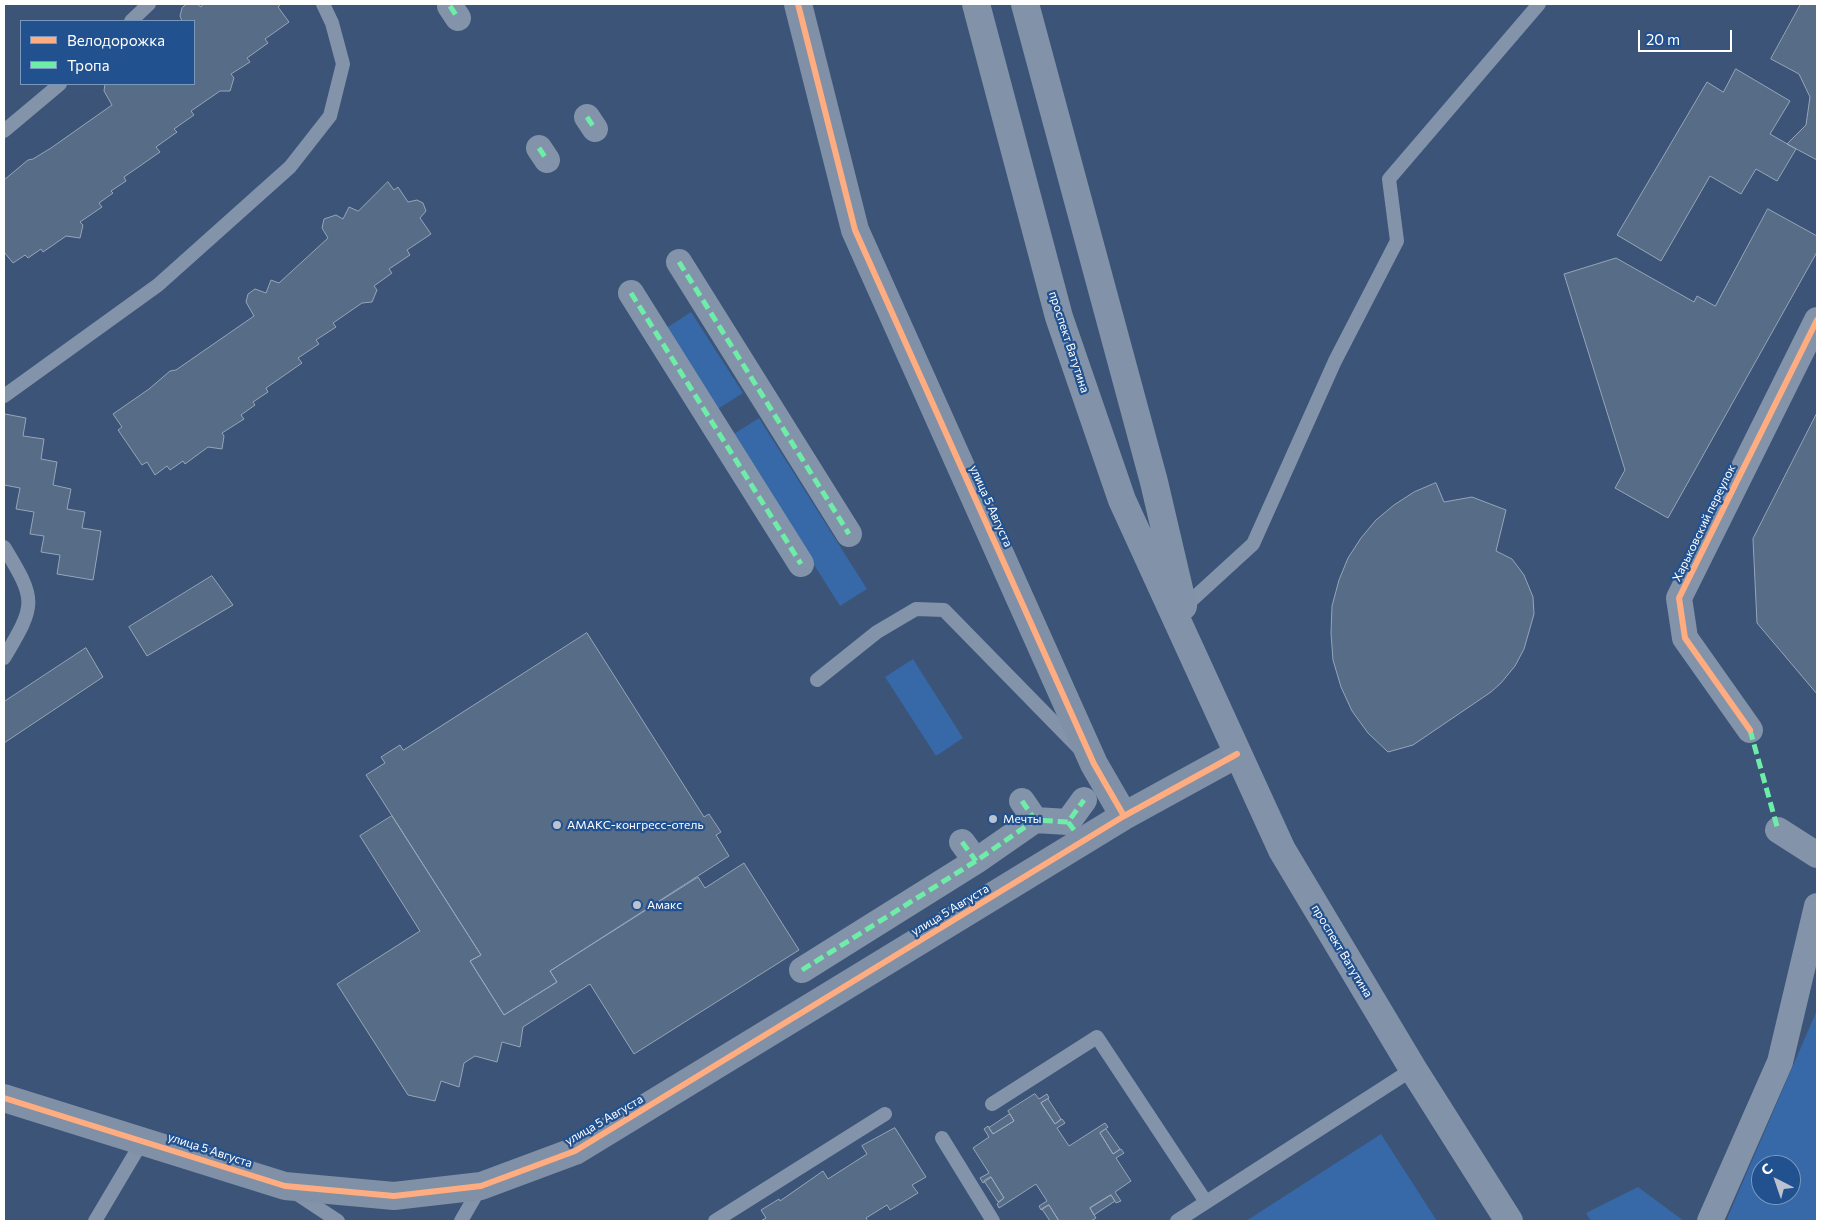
<!DOCTYPE html>
<html>
<head>
<meta charset="utf-8">
<style>
  body { margin:0 }
  #map { position:relative; width:1821px; height:1225px; overflow:hidden; background:#3b5477; font-family:Commissioner,sans-serif }
  canvas { display:block }
  .frame { position:absolute; inset:0; border:5px solid #fff; pointer-events:none }
  .legend { position:absolute; left:20px; top:20px; width:175px; height:65px; box-sizing:border-box; background:#225190; border:1px solid #7a97bc; margin:0; padding:6px 9px; list-style:none; font-size:15px; color:#fff }
  .legend li { display:flex; align-items:center; gap:10px; height:25px }
  .legend b { width:25px; border:1px solid #7a97bc }
  .north { position:absolute; left:1751px; top:1155px; width:50px; height:50px; box-sizing:border-box; background:#225190; border:1px solid #7a97bc; border-radius:50%; rotate:319deg; font-size:14px; font-weight:700; line-height:20px; text-align:center; color:#fff }
  .north::after { content:''; display:block; margin:auto; width:18px; height:22px; background:#bac3cf; clip-path:polygon(50% 0,100% 100%,50% 72%,0 100%) }
  .scale { position:absolute; left:1638px; top:30px; width:94px; height:22px; box-sizing:border-box; border:2px solid #fff; border-top:0; padding-left:6px; font-size:15px; line-height:18px; white-space:nowrap; color:#fff; -webkit-text-stroke:4px #225190; paint-order:stroke }
</style>
</head>
<body>
<div id="map">
<canvas width="1821" height="1225"></canvas>
<div class="frame"></div>
<ul class="legend">
<li><b style="height:6px;background:#ffac80"></b>Велодорожка</li>
<li><b style="height:6px;background:#6deda7"></b>Тропа</li>
</ul>
<div class="north">С</div>
<div class="scale">20 m</div>
</div>
<script>
const g = document.querySelector('canvas').getContext('2d');
g.lineJoin = 'round';
function fill(path, color) {
  g.fillStyle = color;
  g.fill(path, 'evenodd');
}
function stroke(path, color, width, dash) {
  g.strokeStyle = color;
  g.lineWidth = width;
  g.lineCap = dash ? 'butt' : 'round';
  g.setLineDash(dash || []);
  g.stroke(path);
}
function write(font, color, halo, rows, align = 'center') {
  g.font = font + ' Commissioner,sans-serif';
  g.lineWidth = 4.5;
  g.setLineDash([]);
  g.textBaseline = 'middle';
  g.strokeStyle = halo;
  g.fillStyle = color;
  for (const [text, x, y, turn = 0] of rows) {
    g.save();
    g.translate(x, y);
    g.rotate((+turn || 0) * Math.PI / 180);
    g.textAlign = isNaN(turn) ? turn : align;
    if (halo) g.strokeText(text, 0, 0);
    g.fillText(text, 0, 0);
    g.restore();
  }
}
const green = new Path2D(`
  M691,312L743,393L716,410L665,329Z
  M759,418L867,589L840,606L732,435Z
  M913,659L963,738L936,756L885,677Z
  M1817,1010V1221H1726ZM1761,1165H1791V1195H1761Z
  M1381,1134L1437,1221H1246Z
  M1638,1187L1684,1221H1591L1586,1213Z`);
const building = new Path2D(`
  M187,4H197L201,7L203,4H281L278,7L289,22L265,39L268,43L247,58L250,62L231,74L234,78L230,91H220L191,111L194,115L174,129L177,132L156,147L160,152L124,177L126,181L111,191L113,193L99,203L102,207L80,222L83,225L80,238L66,236L43,252L41,249L28,258L25,255L13,263L4,252V180L28,160L33,159L51,148L112,105L104,91L105,84H194V21H182L180,16L182,8Z
  M1801,4H1817V160L1787,144L1806,125L1810,97L1799,74L1771,59Z
  M1736,69L1790,101L1770,134L1796,149L1777,181L1756,169L1741,194L1710,176L1661,261L1617,235L1707,82L1723,92Z
  M388,182L394,190L398,187L408,202L417,200L423,203L426,211L420,218L431,234L407,250L410,255L389,269L392,273L374,286L377,290L372,302L362,303L333,323L336,327L316,340L319,344L298,358L302,363L266,388L268,392L253,402L255,405L241,415L244,419L222,433L224,436L222,449L208,447L185,464L183,461L170,470L167,466L155,475L147,462L142,465L118,430L122,427L113,414L149,389L170,371L176,370L254,316L246,302L248,294L255,289L266,293L271,280L279,283L328,238L322,228L324,219L336,215L343,219L349,207L358,211Z
  M1768,209L1817,236V252L1668,518L1615,488L1625,470L1564,274L1616,258L1694,302L1697,296L1715,306Z
  M1817,413V694L1757,623L1753,539Z
  M5,414L26,418L23,436L44,439L41,459L57,462L53,485L71,489L67,509L85,512L82,528L101,531L93,580L57,574L60,555L41,552L44,536L30,534L34,512L16,509L20,488L4,485Z
  M1436,483L1444,502L1472,497L1506,510L1496,551L1512,559L1524,575L1533,597L1534,614L1524,649L1515,666L1501,683L1491,692L1413,745L1388,752L1368,733L1352,711L1341,687L1333,660L1331,633L1332,606L1339,580L1348,558L1361,538L1376,520L1394,505L1414,492Z
  M212,576L233,605L147,656L129,627Z
  M587,633L704,817L709,814L721,832L716,835L729,856L550,971L557,982L504,1015L470,961L481,955L366,775L385,763L381,757L400,745L403,750Z
  M86,648L103,677L4,743V702Z
  M392,816L481,955L470,961L504,1015L557,982L550,971L698,877L705,888L744,863L799,950L634,1054L590,984L523,1027L520,1047L502,1042L497,1062L475,1056L464,1063L459,1087L441,1081L435,1101L408,1095L337,984L420,931L360,836Z
  M1035,1094L1039,1099L1047,1094L1049,1098L1041,1103L1055,1124L1062,1119L1065,1123L1057,1128L1069,1146L1105,1123L1108,1127L1100,1133L1113,1154L1121,1149L1124,1153L1116,1158L1131,1181L1115,1192L1121,1201L1116,1203L1111,1195L1090,1208L1096,1218L1091,1221H1059L1049,1205L1041,1210L1039,1206L1047,1201L1036,1184L999,1208L997,1204L1004,1198L991,1177L983,1183L980,1178L989,1173L973,1148L989,1137L984,1129L988,1126L993,1134L1014,1121L1008,1111Z
  M1048,1099L1061,1119L1055,1124L1041,1103Z
  M1010,1114L1014,1121L993,1134L989,1128Z
  M895,1128L926,1177L912,1185L918,1193L890,1210L887,1205L866,1218L868,1221H761L766,1218L761,1210L779,1199L780,1201L823,1171L828,1179L867,1154L862,1146Z
  M1106,1129L1120,1149L1113,1154L1100,1133Z
  M991,1177L1004,1198L998,1202L984,1181Z
  M1111,1195L1115,1201L1094,1215L1090,1208Z
  M1049,1205L1059,1221H1050L1042,1209Z`);
const lane = new Path2D(`
  M131,21L149,4
  M4,131L60,84
  M4,396L158,285L290,167L330,116L343,64L332,23L323,4
  M4,547C37,601 36,604 4,658
  M1183,608L1253,544L1335,361L1397,241L1389,179L1539,4
  M817,680L877,632L916,609L944,610L1078,747
  M992,1104L1097,1037L1206,1202
  M942,1138L993,1221
  M294,1192L338,1221
  M95,1221L143,1140
  M461,1221L481,1186
  M715,1221L885,1114
  M1177,1221L1413,1069`);
const street = new Path2D(`
  M450,6L458,18
  M587,117L595,129
  M539,148L547,160
  M679,262L849,534
  M631,293L801,564
  M1750,730L1685,638L1679,598L1817,320
  M1022,801L1035,820
  M1778,830L1817,855
  M962,842L976,861
  M802,970L976,861L1035,820L1068,822L1084,800
  M1710,1221L1780,1062L1817,906`);
const secondary = new Path2D(`
  M798,4L855,230L1094,764L1124,816
  M4,1098L285,1186L394,1196L481,1186L575,1151L1124,816L1237,754`);
const primary = new Path2D(`
  M976,4L1059,317L1122,500L1282,850L1413,1069L1509,1221
  M1025,4L1154,482L1183,606`);
const quiet = new Path2D(`
  M450,6L458,18
  M587,117L595,129
  M539,148L547,160
  M679,262L849,534
  M631,293L801,564
  M1750,730L1778,830
  M1022,801L1035,820
  M1068,822L1074,830
  M962,842L976,861
  M802,970L976,861L1035,820L1068,822L1084,800`);
const cycleway = new Path2D(`
  M798,4L855,230L1094,764L1124,816
  M1750,730L1685,638L1679,598L1817,320
  M4,1098L285,1186L394,1196L481,1186L575,1151L1124,816L1237,754`);
const markers = [
  [993,819,5,"#bac3cf"],
  [557,825,5,"#bac3cf"],
  [637,905,5,"#bac3cf"]
];
const streetNames = [
  ["проспект Ватутина",1069,342,72],
  ["улица 5 Августа",991,506,66],
  ["Харьковский переулок",1704,523,-64],
  ["улица 5 Августа",950,910,-31],
  ["проспект Ватутина",1342,951,59],
  ["улица 5 Августа",604,1120,-30],
  ["улица 5 Августа",210,1150,18]
];
const poiNames = [
  ["Мечты",1003,819],
  ["АМАКС-конгресс-отель",567,825],
  ["Амакс",647,905]
];
fill(green, '#3768a7');
fill(building, '#576c87');
stroke(building, '#97a5b8', 1);
stroke(lane, '#8394aa', 14);
stroke(street, '#8394aa', 26);
stroke(secondary, '#7f90a7', 28);
stroke(primary, '#8293a9', 28);
stroke(quiet, '#6deda7', 5, [10, 5]);
stroke(cycleway, '#ffac80', 6);
for (const [x, y, r, color] of markers) {
  const dot = new Path2D();
  dot.arc(x, y, r, 0, 2 * Math.PI);
  g.fillStyle = color;
  g.fill(dot);
  stroke(dot, '#225190', 2);
}
write('12px', '#fff', '#225190', streetNames);
write('12px', '#fff', '#225190', poiNames, 'left');
</script>
</body>
</html>
